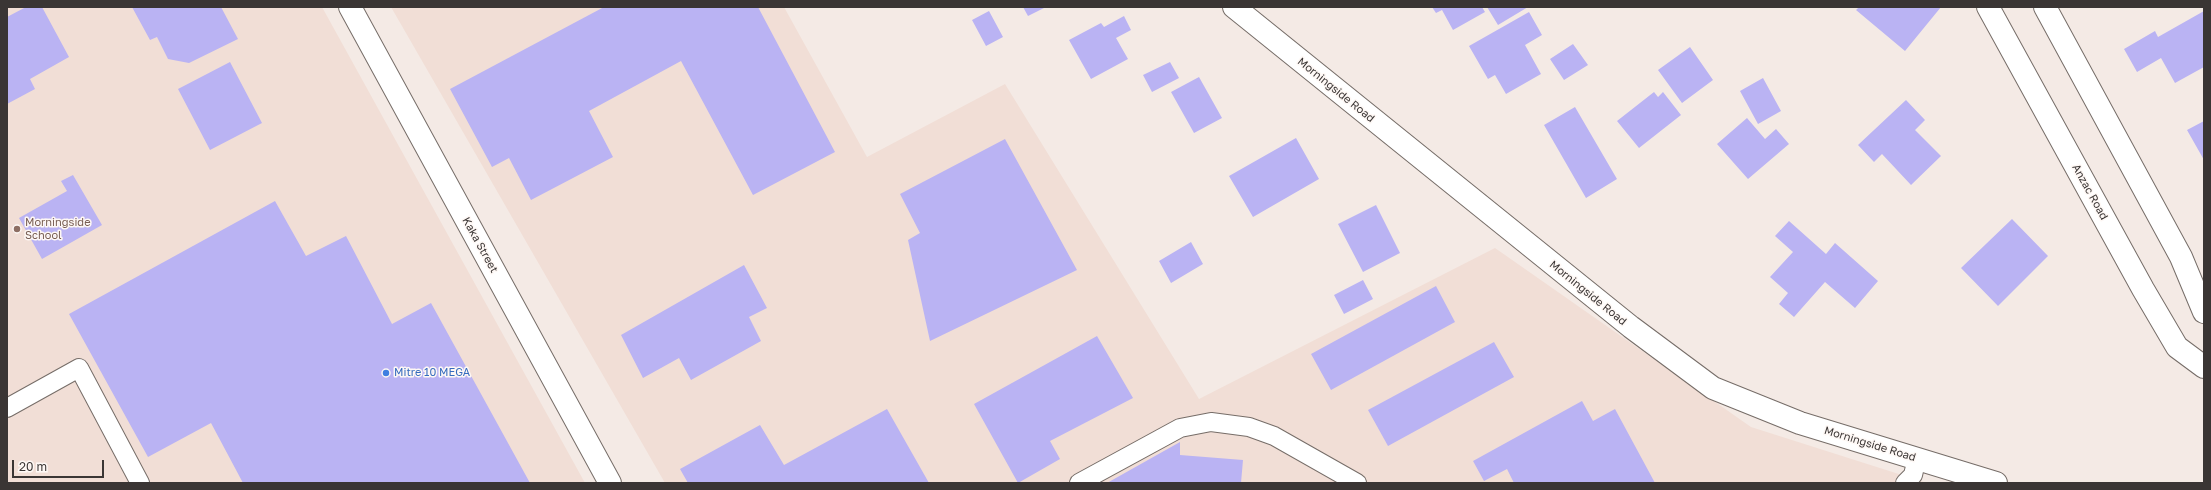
<!DOCTYPE html>
<html>
<head>
<meta charset="utf-8">
<style>
  body { margin:0 }
  #map { position:relative; width:2211px; height:490px; overflow:hidden; background:#f4eae5; font-family:"Golos Text",sans-serif }
  canvas { display:block }
  .frame { position:absolute; inset:0; border:8px solid #3a3534; pointer-events:none }
  .scale { position:absolute; left:12px; top:460px; width:92px; height:18px; box-sizing:border-box; border:2px solid #3a3534; border-top:0; padding-left:5px; font-size:12px; line-height:14px; white-space:nowrap; color:#3a3534; -webkit-text-stroke:3px #fef8f5; paint-order:stroke }
</style>
</head>
<body>
<div id="map">
<canvas width="2211" height="490"></canvas>
<div class="frame"></div>
<div class="scale">20 m</div>
</div>
<script>
const g = document.querySelector('canvas').getContext('2d');
g.lineJoin = 'round';
function fill(path, color) {
  g.fillStyle = color;
  g.fill(path, 'evenodd');
}
function stroke(path, color, width, dash) {
  g.strokeStyle = color;
  g.lineWidth = width;
  g.lineCap = dash ? 'butt' : 'round';
  g.setLineDash(dash || []);
  g.stroke(path);
}
function write(font, color, halo, rows, align = 'center') {
  g.font = font + ' "Golos Text",sans-serif';
  g.lineWidth = 3;
  g.setLineDash([]);
  g.textBaseline = 'middle';
  g.strokeStyle = halo;
  g.fillStyle = color;
  for (const [text, x, y, turn = 0] of rows) {
    g.save();
    g.translate(x, y);
    g.rotate((+turn || 0) * Math.PI / 180);
    g.textAlign = isNaN(turn) ? turn : align;
    if (halo) g.strokeText(text, 0, 0);
    g.fillText(text, 0, 0);
    g.restore();
  }
}
const built = new Path2D(`
  M7,7H322L585,483H7Z
  M391,7H784L867,157L1005,84L1199,399L1495,248L1751,427L1927,483H665Z`);
const building = new Path2D(`
  M26,7H42L69,57L30,79L35,89L7,104V17Z
  M132,7H221L238,39L189,63L168,59L157,37L150,40Z
  M604,7H758L835,152L753,195L681,61L589,111L613,157L531,200L509,158L492,167L450,89Z
  M1023,7H1046L1028,16Z
  M1432,7H1482L1485,12L1453,30L1442,10L1436,13Z
  M1487,7H1528L1498,25Z
  M1859,7H1941L1905,51L1856,10Z
  M989,11L1003,37L986,46L972,20Z
  M2204,11V67L2175,83L2161,58L2137,72L2124,49L2155,31L2158,37Z
  M1529,12L1542,35L1525,45L1541,74L1506,94L1495,75L1488,79L1469,46Z
  M1124,16L1131,30L1116,38L1128,59L1091,79L1069,40L1101,23L1104,27Z
  M1573,44L1588,65L1564,80L1550,59Z
  M1690,47L1713,80L1682,103L1658,70Z
  M230,62L262,123L210,150L178,89Z
  M1170,62L1179,78L1152,92L1143,75Z
  M1199,77L1222,118L1194,133L1171,92Z
  M1763,78L1781,111L1758,124L1740,91Z
  M1654,92L1658,97L1663,92L1681,115L1639,148L1617,121Z
  M1906,100L1925,120L1915,130L1941,156L1911,185L1882,154L1874,162L1858,145Z
  M1575,107L1617,179L1586,198L1544,125Z
  M1747,118L1765,139L1776,129L1789,144L1748,179L1717,144Z
  M2204,121V160L2187,130Z
  M1296,138L1319,179L1253,217L1229,176Z
  M1005,139L1077,270L930,341L908,240L920,233L900,194Z
  M73,175L102,225L42,259L19,218L67,191L61,181Z
  M275,201L306,256L346,236L392,324L431,303L530,483H243L211,423L148,457L69,314Z
  M1376,205L1400,253L1363,272L1338,224Z
  M2012,219L2048,256L1998,306L1961,268Z
  M1789,221L1826,254L1835,243L1878,281L1855,308L1825,282L1794,317L1779,304L1788,293L1770,277L1793,252L1775,236Z
  M1191,242L1203,264L1171,283L1159,261Z
  M744,265L767,308L749,317L761,341L691,380L679,358L643,378L621,335Z
  M1363,280L1373,299L1344,314L1334,295Z
  M1436,286L1455,322L1331,390L1311,354Z
  M1097,336L1133,398L1050,441L1060,459L1018,483L974,404Z
  M1494,342L1514,377L1388,446L1368,410Z
  M1582,401L1593,421L1615,409L1655,483H1514L1507,469L1484,481L1473,461Z
  M887,409L929,483H688L680,469L760,425L784,465Z
  M1180,442V455L1243,460L1241,483H1107Z`);
const service = new Path2D(`
  M7,408L79,368L140,483
  M1079,483L1180,428L1211,422L1249,427L1274,436L1357,483
  M1905,483L1913,475L1917,458`);
const minor = new Path2D(`
  M350,7L610,483
  M1234,7L1631,327L1713,388L1800,423L1996,483
  M1988,7L2143,289L2177,347L2204,367
  M2045,7L2181,257L2204,312`);
const markers = [
  [17,229,4,"#8d6e63"],
  [386,373,4,"#3f7fe0"]
];
const streetNames = [
  ["Morningside Road",1336,90,39],
  ["Anzac Road",2090,192,61],
  ["Kaka Street",480,245,61],
  ["Morningside Road",1588,293,39],
  ["Morningside Road",1870,444,17]
];
const educationNames = [
  ["Morningside",25,223],
  ["School",25,236]
];
const shopNames = [
  ["Mitre 10 MEGA",394,373]
];
fill(built, '#f1ded6');
fill(building, '#bab3f3');
stroke(service, '#766d68', 20);
stroke(minor, '#766d68', 24);
stroke(service, '#fff', 18);
stroke(minor, '#fff', 22);
for (const [x, y, r, color] of markers) {
  const dot = new Path2D();
  dot.arc(x, y, r, 0, 2 * Math.PI);
  g.fillStyle = color;
  g.fill(dot);
  stroke(dot, '#fef8f5', 1.5);
}
write('11px', '#3a3534', '#fef8f5', streetNames);
write('11px', '#785e54', '#fef8f5', educationNames, 'left');
write('11px', '#366cbe', '#fef8f5', shopNames, 'left');
</script>
</body>
</html>
